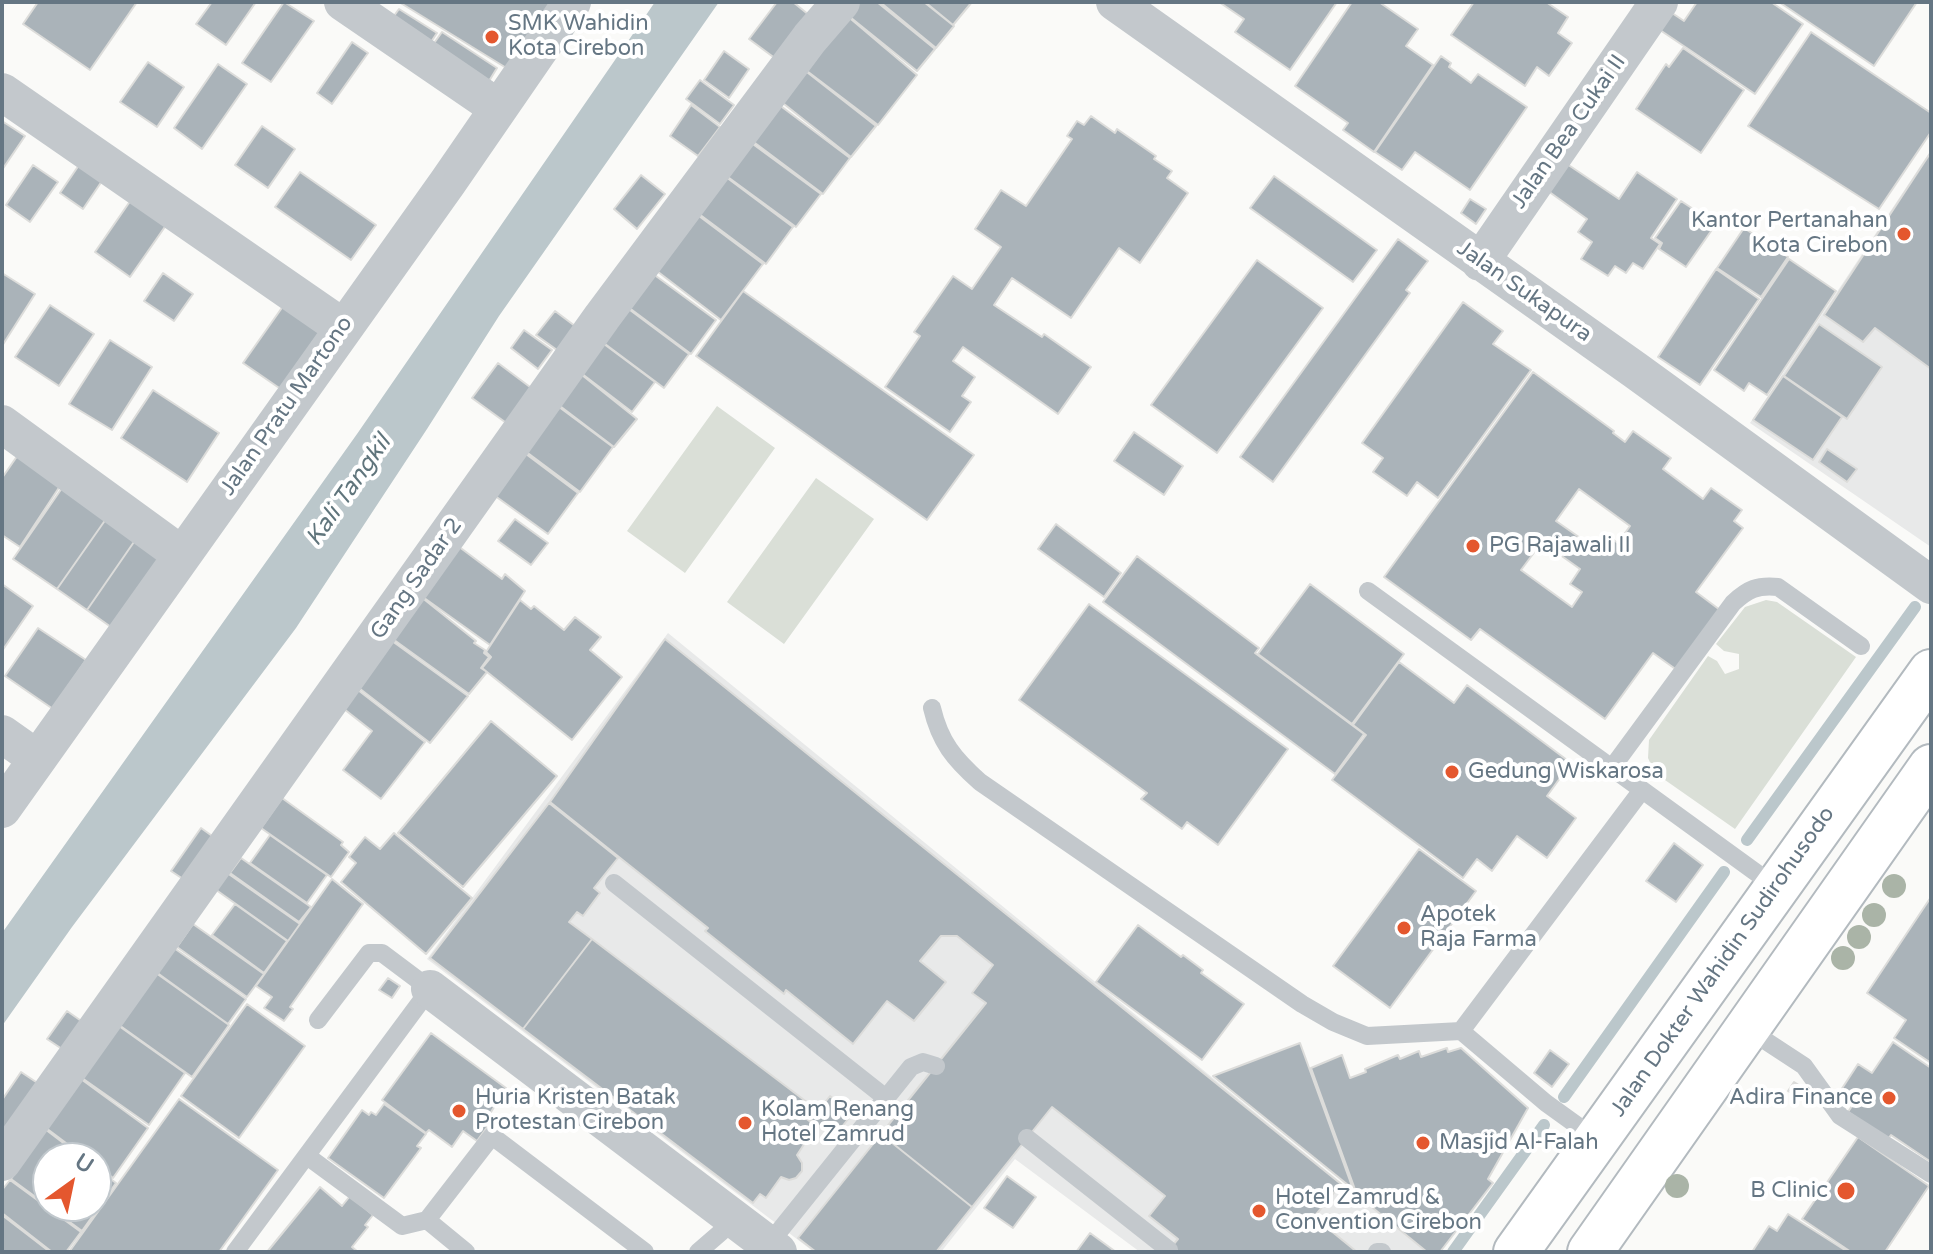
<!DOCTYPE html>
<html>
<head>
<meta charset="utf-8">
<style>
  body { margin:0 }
  #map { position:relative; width:1933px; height:1254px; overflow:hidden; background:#fafaf8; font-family:"Varela Round",sans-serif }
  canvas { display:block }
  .frame { position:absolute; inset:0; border:4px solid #657683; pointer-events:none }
  .north { position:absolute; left:32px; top:1142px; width:80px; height:80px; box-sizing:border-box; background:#fff; border:2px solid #c1c8cd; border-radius:50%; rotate:33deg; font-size:22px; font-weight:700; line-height:32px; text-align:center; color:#657683 }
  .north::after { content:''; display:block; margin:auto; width:28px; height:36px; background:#e4572e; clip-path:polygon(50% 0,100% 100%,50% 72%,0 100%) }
</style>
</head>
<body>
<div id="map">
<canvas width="1933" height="1254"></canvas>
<div class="frame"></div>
<div class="north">U</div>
</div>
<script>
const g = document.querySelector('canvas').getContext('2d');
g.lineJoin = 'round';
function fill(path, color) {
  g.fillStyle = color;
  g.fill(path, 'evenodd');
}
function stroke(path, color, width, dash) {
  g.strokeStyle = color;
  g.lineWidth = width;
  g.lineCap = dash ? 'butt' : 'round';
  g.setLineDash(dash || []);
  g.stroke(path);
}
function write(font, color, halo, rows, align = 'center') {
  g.font = font + ' "Varela Round",sans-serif';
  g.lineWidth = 8;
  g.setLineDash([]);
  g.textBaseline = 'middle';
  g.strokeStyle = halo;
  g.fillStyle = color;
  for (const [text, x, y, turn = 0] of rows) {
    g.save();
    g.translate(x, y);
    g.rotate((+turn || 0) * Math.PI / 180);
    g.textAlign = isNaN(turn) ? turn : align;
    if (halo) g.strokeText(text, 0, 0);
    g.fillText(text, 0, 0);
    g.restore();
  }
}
const built = new Path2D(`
  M1931,150V547L1750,423Z
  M668,633L1426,1252H1140L1015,1159L941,1252H814L427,959Z`);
const green = new Path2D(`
  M717,406L775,448L685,573L627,531Z
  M816,478L874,519L784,644L727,602Z
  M1766,600L1777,602L1856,657L1735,829L1655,773L1648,758L1649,740L1708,656L1717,661L1725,674L1739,669V654L1724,651L1716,644L1745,607Z`);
const water = new Path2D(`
  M655,2H719L499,316L427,429L296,628L72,927L2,1026V933L357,434Z`);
const stream = new Path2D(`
  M1747,840L1915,607
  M1564,1097L1724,872
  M1453,1252L1544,1125`);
const building = new Path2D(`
  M38,2H137L90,70L23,24Z
  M212,2H256L226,45L196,24Z
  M284,2L314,21L271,82L242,63Z
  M399,2H552L508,69Z
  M777,2H793L809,15L776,59L749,39Z
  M854,2H877L935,49L917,71L845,13Z
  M880,2H924L954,26L936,48Z
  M925,2H972L953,25Z
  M1219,2H1337L1290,70L1235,32L1244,19Z
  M1352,2H1379L1418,29L1406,46L1433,65L1374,152L1343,130L1348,123L1295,86Z
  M1474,2H1546L1568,17L1558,33L1572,43L1549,76L1537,67L1525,86L1451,35Z
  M1697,2H1771L1803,24L1755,94L1657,28L1669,11L1684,21Z
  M1779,2H1917L1874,66Z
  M399,9L437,33L429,45L391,20Z
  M845,14L917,75L878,125L803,68Z
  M442,32L497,68L486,86L432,46Z
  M1811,32L1931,113V132L1879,209L1748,126Z
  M352,42L368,53L332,104L317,93Z
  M1683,48L1744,90L1701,153L1636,109L1666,64L1669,67Z
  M724,51L749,69L729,98L704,80Z
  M1441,56L1451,63L1449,67L1471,83L1478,74L1527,107L1470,190L1415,152L1402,170L1375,152Z
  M148,62L184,87L157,127L120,102Z
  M218,64L247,84L202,149L174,128Z
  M803,69L876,126L851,157L779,100Z
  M700,80L734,105L720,124L686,99Z
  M774,101L850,158L823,194L747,137Z
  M691,105L720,127L698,156L670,136Z
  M1091,116L1115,133L1117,129L1156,156L1154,159L1172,171L1167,178L1188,193L1140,263L1119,248L1071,318L1012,278L994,305L1042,337L1044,334L1091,367L1058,414L963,347L953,361L975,377L962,396L971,402L950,432L885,387L920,336L914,332L953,276L972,289L1001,247L975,229L1001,190L1026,206L1072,139L1067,136L1077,121L1084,125Z
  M2,121L25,136L2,170Z
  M262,126L295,149L268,188L235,165Z
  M746,139L821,194L796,227L721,172Z
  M1931,152V369L1875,328L1863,342L1824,315Z
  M1567,164L1619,199L1637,172L1677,199L1651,238L1660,244L1643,269L1633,263L1626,273L1615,266L1608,276L1581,259L1592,242L1578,232L1587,219L1548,191Z
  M33,165L58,182L30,222L6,205Z
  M79,165L102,181L83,209L60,193Z
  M300,172L376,225L351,260L275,207Z
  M722,174L793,227L766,264L695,211Z
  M641,175L665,194L637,229L614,209Z
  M1274,176L1377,250L1353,282L1250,208Z
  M133,197L169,221L130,277L95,252Z
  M1470,199L1486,209L1476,224L1461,213Z
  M1681,201L1716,224L1686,267L1659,249L1662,243L1655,238Z
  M691,210L763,264L721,320L649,265Z
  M1744,228L1788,257L1761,297L1717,268Z
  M1398,239L1428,261L1406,290L1410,293L1273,482L1240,457Z
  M1789,259L1836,291L1767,395L1749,383L1744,391L1714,370Z
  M1257,260L1323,308L1217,453L1151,405Z
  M645,268L716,320L691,354L620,301Z
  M1716,269L1759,299L1700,385L1658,357Z
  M2,273L35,294L2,346Z
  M163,273L193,294L174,321L144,301Z
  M743,291L974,455L927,520L696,356Z
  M286,302L328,330L285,392L243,363Z
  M1463,302L1503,331L1493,344L1531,370L1438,498L1417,482L1407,496L1373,472L1383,458L1362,443Z
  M50,305L94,334L59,386L15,357Z
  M626,307L689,354L664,388L601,341Z
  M555,311L575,326L557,350L536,335Z
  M1819,324L1882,367L1847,419L1784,376Z
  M524,330L552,350L538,369L511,348Z
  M110,340L152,367L112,430L69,404Z
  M600,341L655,382L632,412L577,370Z
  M498,363L534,390L509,425L472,398Z
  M577,371L637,419L614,447L552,400Z
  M1533,372L1614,431L1613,433L1625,442L1633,431L1671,458L1663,469L1703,499L1711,488L1742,510L1734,521L1743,528L1696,592L1724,613L1681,673L1653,653L1605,719L1480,629L1471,640L1384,577ZM1579,489L1630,526L1618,543L1606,535L1596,549L1556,521ZM1542,542L1580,569L1570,584L1582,592L1572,607L1521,570Z
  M1783,376L1842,417L1813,460L1753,420Z
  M153,390L219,433L187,482L121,438Z
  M551,401L613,447L580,492L517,445Z
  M1134,432L1183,466L1164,495L1114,461Z
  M1827,449L1857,469L1847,482L1819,462Z
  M522,451L578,493L548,534L491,493Z
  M20,452L64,480L20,547L2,535V478Z
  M62,488L106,519L57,589L13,559Z
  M106,519L136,539L87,610L57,589Z
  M515,519L548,543L531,565L498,541Z
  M1056,524L1121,573L1104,597L1038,549Z
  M136,539L168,561L118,632L87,610Z
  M458,546L502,579L505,574L525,591L490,645L420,595Z
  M1137,556L1259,648L1255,653L1364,734L1335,774L1103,602Z
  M2,584L33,606L2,651Z
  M1310,584L1404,654L1352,724L1258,654Z
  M420,596L476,641L474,643L485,650L484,653L489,657L481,668L487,672L469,694L390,637Z
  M520,600L531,609L534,606L564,630L575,617L601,637L590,650L622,677L572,740L482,668L491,657L486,652Z
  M1089,604L1288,749L1218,845L1187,822L1182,829L1141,799L1147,793L1019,700Z
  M38,628L86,660L53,709L5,676Z
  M388,638L468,696L430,743L355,685Z
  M665,639L1341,1184L1314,1217L1357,1252H1167L1178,1239L1149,1216L1165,1196L1052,1107L972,1207L881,1134L986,1003L972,993L993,965L957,936H941L920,961L946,982L914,1021L887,1001L853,1044L786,990L784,994L705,931L708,928L550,802Z
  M1399,662L1454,703L1467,685L1571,763L1547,796L1576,818L1547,858L1517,836L1492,871L1477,859L1463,878L1332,780L1366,735L1353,725Z
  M358,690L425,742L381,799L343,770L372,731L344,709Z
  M491,721L557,776L463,887L398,833Z
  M282,798L343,842L341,845L349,852L331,877L261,828Z
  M549,803L618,858L594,888L600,893L583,916L577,912L569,922L592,939L523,1029L430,958Z
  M201,828L215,838L186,881L171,871Z
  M394,833L472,898L426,954L341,882L356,863L349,857L365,837L380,849Z
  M270,835L327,875L307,903L250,863Z
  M1674,843L1703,865L1676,902L1646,881Z
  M1419,849L1476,891L1390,1008L1333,966Z
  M241,858L311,907L299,922L230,873Z
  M223,870L300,924L288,941L212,887Z
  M332,879L363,904L290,1007L293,1009L284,1021L264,1008L272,997L256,986Z
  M1931,897V1063L1894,1038L1906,1020L1867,993Z
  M235,904L287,941L264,973L212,935Z
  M193,924L264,974L247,997L177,947Z
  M1138,925L1181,957L1183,955L1203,970L1201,973L1244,1004L1202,1060L1096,982Z
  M592,939L812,1106L804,1117L816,1126L797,1155L802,1163V1171L796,1178L789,1180L781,1177L766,1198L760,1194L753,1203L523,1029Z
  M174,948L246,999L228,1024L156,972Z
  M156,973L229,1025L192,1077L119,1025Z
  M388,978L400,986L392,998L379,990Z
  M247,1004L305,1046L239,1138L181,1096Z
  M67,1011L87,1025L68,1053L47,1039Z
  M119,1026L185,1073L149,1125L82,1078Z
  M431,1033L506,1088L486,1120L490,1123L477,1141L463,1131L452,1147L429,1130L426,1133L382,1100Z
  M1893,1042L1931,1068V1162L1891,1135L1888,1139L1848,1112L1854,1103L1839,1093L1858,1064L1872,1073Z
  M1300,1043L1353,1189L1213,1076Z
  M1447,1048L1448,1052L1461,1048L1528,1108L1488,1179L1493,1183L1440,1252H1427L1357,1195L1311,1068L1342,1055L1350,1078L1366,1072L1365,1069L1398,1055L1400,1059L1419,1051L1421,1057Z
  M1550,1050L1569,1064L1552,1087L1534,1073Z
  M21,1072L42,1086L2,1140V1100Z
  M81,1079L148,1128L113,1178L96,1165V1158H86L46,1128Z
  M1794,1082L1815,1095L1810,1104L1788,1091Z
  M830,1096L852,1114L834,1137L811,1120Z
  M179,1099L278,1170L219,1252H69Z
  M384,1104L426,1134L417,1146L421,1148L384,1198L328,1158L362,1110L369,1115L371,1112L376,1115Z
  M45,1129L83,1158H48V1206H96V1168L116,1183L82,1231L11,1179Z
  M881,1134L972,1207L936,1252H816L798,1238Z
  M1858,1137L1929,1186L1885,1252H1851L1802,1219Z
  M1007,1176L1036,1197L1013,1228L984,1208Z
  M10,1180L81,1232L66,1252H52L2,1213V1190Z
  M320,1187L342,1206L350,1196L373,1215L365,1225L368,1227L352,1247L358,1252H267Z
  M1788,1214L1848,1252H1752L1769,1226L1777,1231Z
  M2,1215L50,1252H2Z
  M1090,1233L1116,1252H1076Z`);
const lane = new Path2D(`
  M1368,591L1776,887
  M932,708C940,742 954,759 980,782L1302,1004L1333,1022L1367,1036L1461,1031L1642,790
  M1611,769L1733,603C1748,589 1757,585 1778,587L1861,646
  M614,883L886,1098
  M1746,1028L1804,1066L1840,1116L1931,1174
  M1461,1031L1546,1103L1596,1139
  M1027,1138L1169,1250
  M307,1156L402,1226L427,1220L492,1136L645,1252
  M427,1220L466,1252
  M768,1245L911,1067L923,1062L936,1066
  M235,1252L430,989L382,953H369L318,1020
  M698,1252L735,1220
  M1377,1252H1382`);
const street = new Path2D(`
  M343,2L498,108
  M1115,2L1635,370L1931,585
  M2,92L342,327
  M1480,262L1659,2
  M2,424L182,555
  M2,734L36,758
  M2,809L448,182L572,2
  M430,989L778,1252
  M2,1162L602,317L810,38L841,2`);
const secondary = new Path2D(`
  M1516,1252L1931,672
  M1590,1252L1931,767`);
const trees = [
  [1894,886],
  [1874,915],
  [1859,937],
  [1843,958],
  [1677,1186]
];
const markers = [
  [492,37,8,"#e4572e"],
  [1904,234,8,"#e4572e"],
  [1473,546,8,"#e4572e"],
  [1452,772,8,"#e4572e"],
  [1404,928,8,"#e4572e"],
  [1889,1098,8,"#e4572e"],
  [459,1111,8,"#e4572e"],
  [745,1123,8,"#e4572e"],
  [1423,1143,8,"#e4572e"],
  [1846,1191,10,"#e4572e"],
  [1259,1211,8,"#e4572e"]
];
const poiNames = [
  ["SMK Wahidin",508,24],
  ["Kota Cirebon",508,49],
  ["Kantor Pertanahan",1888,221,"right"],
  ["Kota Cirebon",1888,246,"right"],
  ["PG Rajawali II",1489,546],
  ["Gedung Wiskarosa",1468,772],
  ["Apotek",1420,915],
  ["Raja Farma",1420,940],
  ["Huria Kristen Batak",475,1098],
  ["Protestan Cirebon",475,1123],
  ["Adira Finance",1873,1098,"right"],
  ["Kolam Renang",761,1110],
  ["Hotel Zamrud",761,1135],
  ["Masjid Al-Falah",1439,1143],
  ["B Clinic",1828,1191,"right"],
  ["Hotel Zamrud &",1275,1198],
  ["Convention Cirebon",1275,1223]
];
const streetNames = [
  ["Jalan Bea Cukai II",1569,132,-55],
  ["Jalan Sukapura",1524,292,35],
  ["Jalan Pratu Martono",287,406,-55],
  ["Gang Sadar 2",417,579,-55],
  ["Jalan Dokter Wahidin Sudirohusodo",1723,962,-55]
];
const waterNames = [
  ["Kali Tangkil",349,491,-55]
];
fill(built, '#e8e9e9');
fill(green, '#dadfd7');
fill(water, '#bbc7cb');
stroke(stream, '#bbc7cb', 12);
fill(building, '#aab3b9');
stroke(building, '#dcdcda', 2);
stroke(secondary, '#b3babf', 48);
stroke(lane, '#c3c8cc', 18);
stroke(street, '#c3c8cc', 38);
stroke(secondary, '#fff', 44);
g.fillStyle = '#aab4a7';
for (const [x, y] of trees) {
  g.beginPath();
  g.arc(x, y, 12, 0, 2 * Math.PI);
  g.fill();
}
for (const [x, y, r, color] of markers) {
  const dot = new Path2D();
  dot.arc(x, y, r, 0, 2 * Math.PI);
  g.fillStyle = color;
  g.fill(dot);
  stroke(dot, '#fff', 3);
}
write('22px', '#657683', '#fff', poiNames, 'left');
write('22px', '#657683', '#fff', streetNames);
write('italic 24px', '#60757c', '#fff', waterNames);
</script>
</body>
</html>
